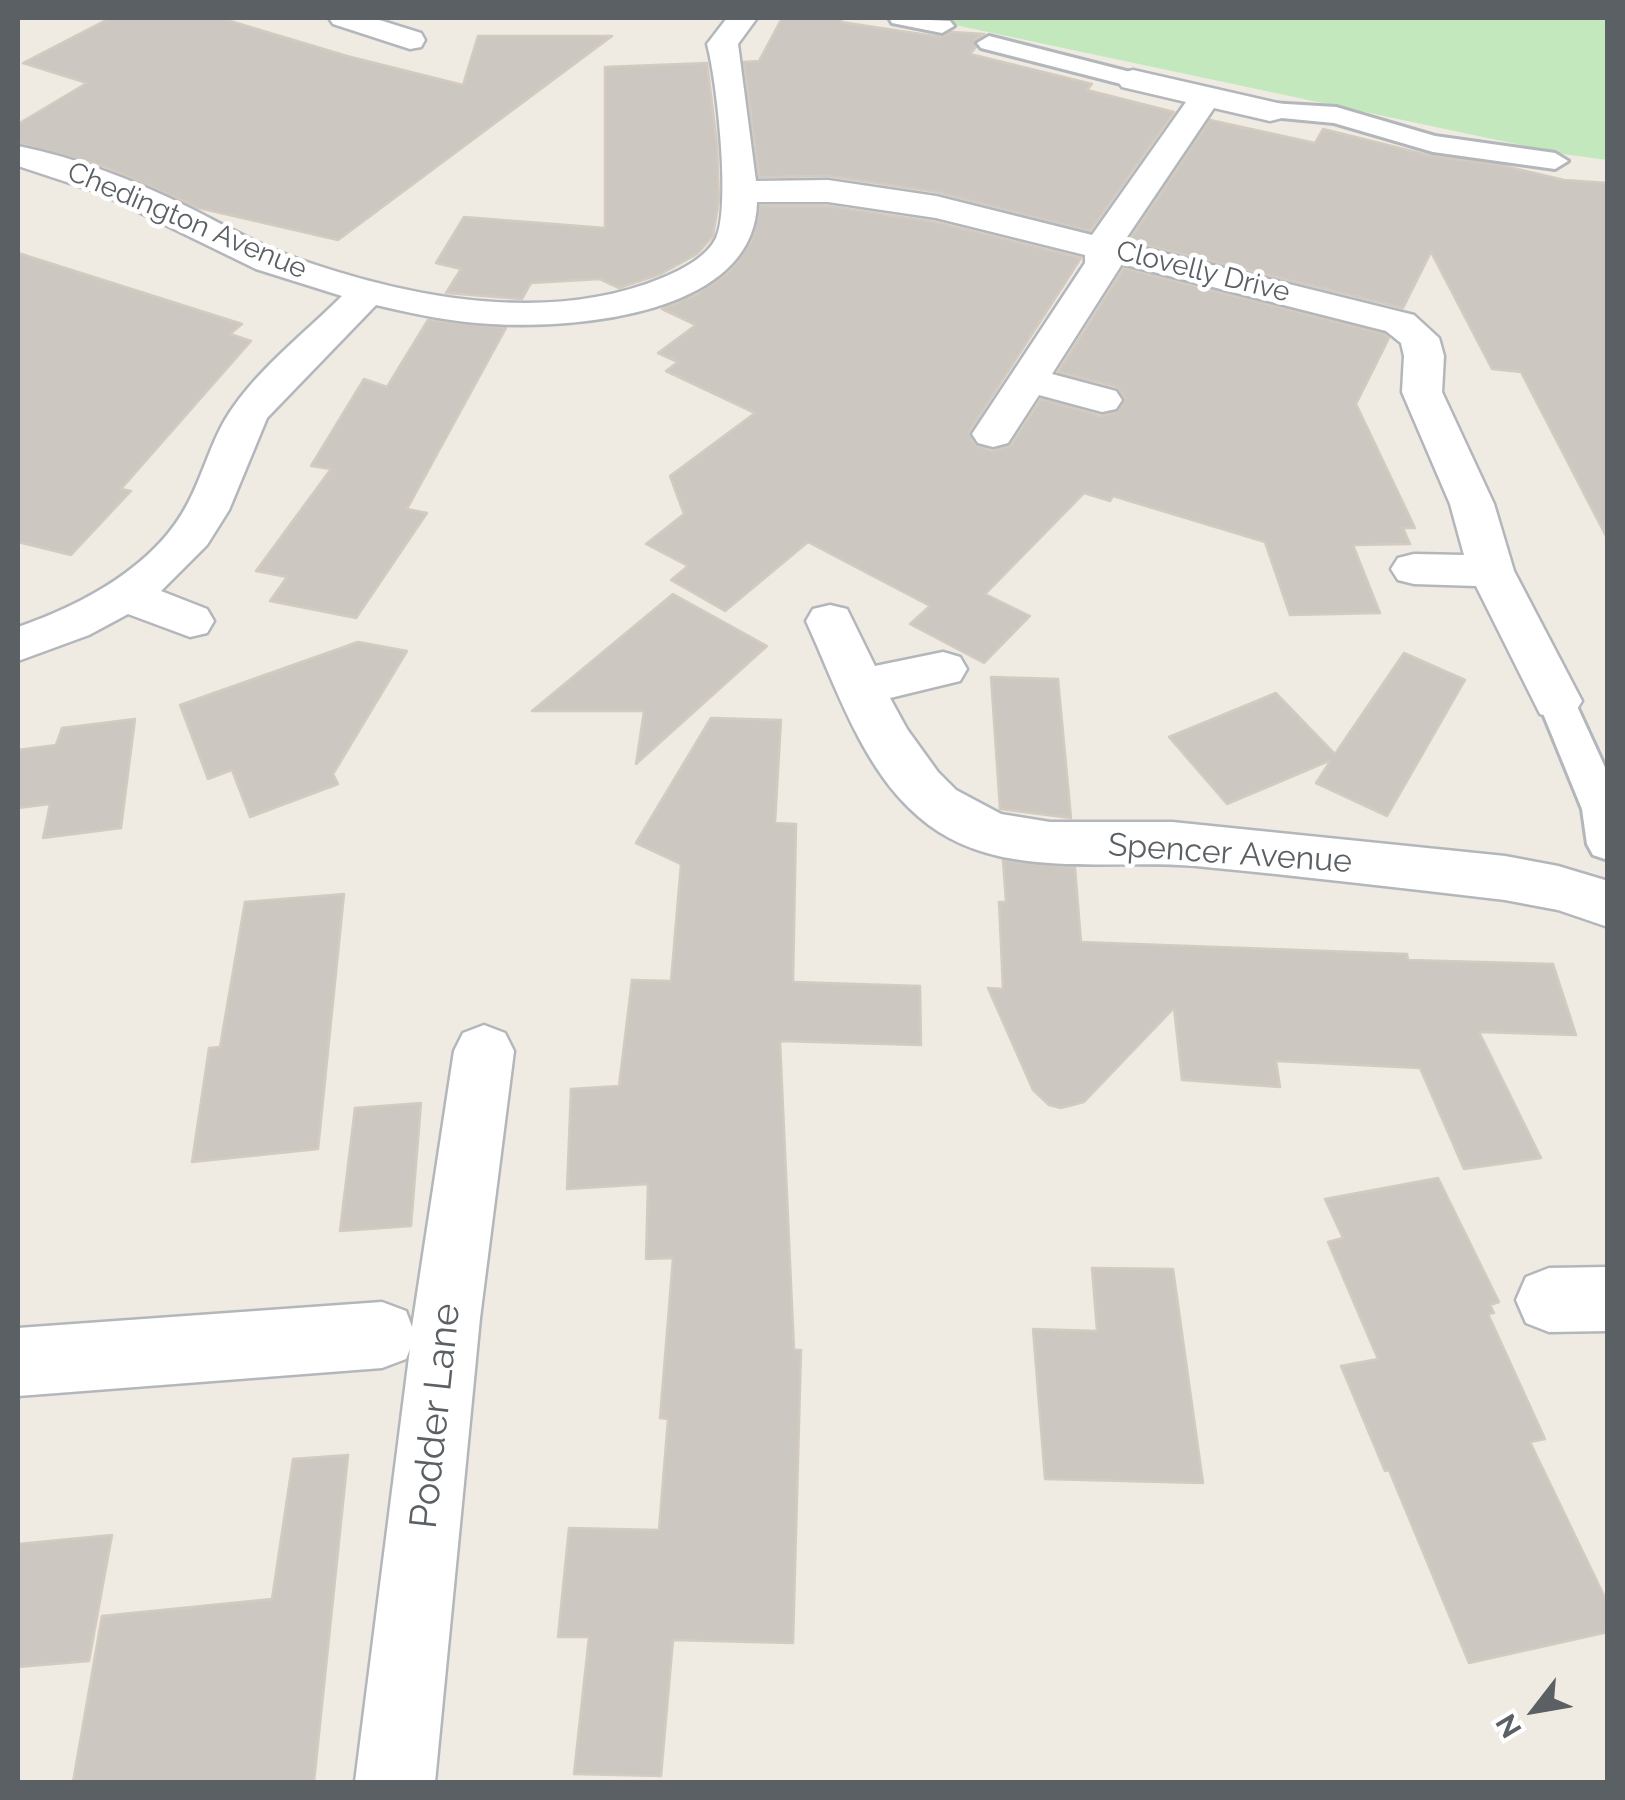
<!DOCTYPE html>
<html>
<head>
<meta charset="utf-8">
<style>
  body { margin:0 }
  #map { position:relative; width:1625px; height:1800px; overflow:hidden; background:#efeae2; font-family:Raleway,sans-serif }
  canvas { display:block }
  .frame { position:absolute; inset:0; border:20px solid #5b6064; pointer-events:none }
  .north { position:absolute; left:1485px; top:1660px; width:100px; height:100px; -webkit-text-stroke:8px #fff; paint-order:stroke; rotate:239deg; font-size:28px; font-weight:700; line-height:40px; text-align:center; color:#5b6064 }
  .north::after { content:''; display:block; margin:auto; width:35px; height:45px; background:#5b6064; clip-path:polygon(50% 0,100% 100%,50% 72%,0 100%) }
</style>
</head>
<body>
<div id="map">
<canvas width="1625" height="1800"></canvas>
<div class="frame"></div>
<div class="north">N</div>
</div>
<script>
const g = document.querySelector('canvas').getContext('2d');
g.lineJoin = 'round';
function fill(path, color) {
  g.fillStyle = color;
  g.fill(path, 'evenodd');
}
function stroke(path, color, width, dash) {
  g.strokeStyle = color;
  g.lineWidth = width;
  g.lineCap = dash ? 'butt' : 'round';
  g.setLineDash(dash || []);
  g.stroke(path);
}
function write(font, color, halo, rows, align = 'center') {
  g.font = font + ' Raleway,sans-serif';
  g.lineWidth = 9;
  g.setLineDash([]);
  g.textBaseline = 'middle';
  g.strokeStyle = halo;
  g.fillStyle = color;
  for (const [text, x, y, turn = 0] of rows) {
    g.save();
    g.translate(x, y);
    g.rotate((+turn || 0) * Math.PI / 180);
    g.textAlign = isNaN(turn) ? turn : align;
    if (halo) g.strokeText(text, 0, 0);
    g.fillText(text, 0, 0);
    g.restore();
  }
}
const green = new Path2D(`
  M922,18H1607V160L1563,154Z`);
const building = new Path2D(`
  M110,18H220L347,56L463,85L478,36H612L338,240L199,208L106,167L18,143V124L87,83L23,63Z
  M782,18H843L841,22L941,37L952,32L984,34L975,40L976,47L970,54L1092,84L1087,90L1174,112L1090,231L937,192L829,176L759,177L744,62L759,61Z
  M707,63L717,144L719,200L713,236L697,254L661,274L619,288L600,279L531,283L522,299L446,293L461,269L436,263L464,217L605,228V67Z
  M1210,120L1315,143L1323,129L1432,156L1500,165L1564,180L1608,183V540L1521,372L1492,369L1431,252L1403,308L1129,241Z
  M760,206H828L935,222L1081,258L969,432L975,445L992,451L1011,445L1041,399L1101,416L1119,411L1125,398L1117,387L1058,372L1124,268L1384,334L1389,338L1356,404L1415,528H1403L1410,544L1353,545L1380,613L1290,615L1265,542L1113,496L1110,501L1084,493L985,594L1030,616L984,663L910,624L930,606L808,542L725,611L671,580L688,566L646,544L684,514L670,476L755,413L666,371L678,362L658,353L696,325L662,309L696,295L729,272L752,241Z
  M18,253L242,324L230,334L251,341L121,489L131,491L71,555L18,542Z
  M428,320L506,328L407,509L427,513L356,618L270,601L287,577L256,571L331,469L311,466L364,379L387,387Z
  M673,594L767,646L636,764L644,711H532Z
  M358,642L407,651L333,774L338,784L250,817L232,770L208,779L180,705Z
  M1404,653L1465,680L1387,816L1316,783L1331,760L1227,804L1169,737L1276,693L1335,754Z
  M991,677L1058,679L1071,818L1000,809Z
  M711,718L781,720L775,823L796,824L793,982L920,986L921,1045L780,1041L794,1350H801L793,1643L673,1640L661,1776L574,1774L589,1637H558L569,1528L659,1530L668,1419L660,1418L673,1258L646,1259L648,1184L567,1189L571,1089L619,1086L632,980L671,981L681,864L636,843Z
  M135,719L121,828L43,838L50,804L18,808V750L56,745L62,728Z
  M1003,860L1075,868L1081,942L1407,954L1408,960L1553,964L1576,1035L1479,1032L1541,1158L1464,1169L1420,1068L1276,1061L1280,1087L1182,1080L1174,1008L1084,1102L1061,1108L1049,1105L1033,1090L988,988L1003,989L999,902H1006Z
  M344,894L318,1149L192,1162L209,1048L220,1047L245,902Z
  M421,1103L411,1226L340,1231L355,1108Z
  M1438,1178L1499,1302L1490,1305L1494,1313L1488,1314L1545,1439L1530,1442L1608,1604V1632L1469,1663L1389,1470L1385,1471L1341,1366L1378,1359L1328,1242L1343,1238L1325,1199Z
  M1092,1268L1173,1269L1203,1483L1045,1479L1033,1329L1097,1331Z
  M348,1455L314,1782H73L102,1616L272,1599L293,1459Z
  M112,1535L89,1661L18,1667V1544Z`);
const lane = new Path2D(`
  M889,18L950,21L954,26L942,33L892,23Z
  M989,36L1142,75L1145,80L1133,87L981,48L977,43Z
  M1270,103L1336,107L1435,136L1555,153L1568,161L1555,169L1433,152L1334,123L1261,116L1257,111Z
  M1557,687L1570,691L1608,774V860L1593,855L1587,844L1582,809L1538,701L1544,691Z`);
const street = new Path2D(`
  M329,18H373L421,33L425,40L421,47L410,49L333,24Z
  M727,18H757L738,44L756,181L828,180L936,196L1092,235L1186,102L1122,87L1117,80L1122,73L1133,70L1282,104L1286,111L1282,118L1270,121L1214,108L1123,243L1414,315L1439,338L1444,356L1442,392L1494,504L1514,571L1582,701L1574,714L1557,719L1540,714L1476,586L1414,584L1398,580L1391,569L1398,558L1414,554L1464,555L1450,504L1402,392L1404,356L1401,343L1386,331L1122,264L1052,374L1116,391L1122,400L1116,409L1102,412L1039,395L1008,443L993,447L978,443L972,434L1085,263V255L936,218L828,202H757C755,315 575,329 491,324C452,322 414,314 376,305L267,418L229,510L207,545L161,591L207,609L214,621L207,633L190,637L128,614L89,635L18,661V627C82,605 156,566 188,503C205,471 212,436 234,406C264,364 306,332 342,296L256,269L100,193L18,166V146C78,158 133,180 188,207C224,225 260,246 298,259C410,298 548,325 662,278C681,270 706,258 716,238C731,208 717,80 707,44Z
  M830,605L847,609L875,666L943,652L960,657L967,669L960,681L890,698L907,729L938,772L956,790L1001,814L1050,822H1172L1505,856L1558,866L1608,881V927L1558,910L1505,900C1403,888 1299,876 1196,866C1105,858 995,883 919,817C862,769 836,686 806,621L813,609Z
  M484,1025L505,1033L514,1051L480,1318L435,1782H355L410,1349L406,1359L382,1368L18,1396V1328L382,1302L406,1311L412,1327L454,1051L463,1033Z
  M1608,1267V1331L1549,1332L1526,1323L1516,1300L1526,1277L1549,1268Z`);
const farStreetnames = [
  ["Chedington Avenue",187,221,23],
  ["Clovelly Drive",1203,272,14]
];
const streetNames = [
  ["Spencer Avenue",1230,854,4]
];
const nearStreetnames = [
  ["Podder Lane",436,1416,-84]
];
fill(green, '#c4e8bd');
fill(building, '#ccc7c1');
stroke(building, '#d4cbc0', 2.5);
stroke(lane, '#b3b7bb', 6);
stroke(street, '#b3b7bb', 5);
fill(lane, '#fff');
fill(street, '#fff');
write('28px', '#5b6064', '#fff', farStreetnames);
write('32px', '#5b6064', '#fff', streetNames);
write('38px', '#5b6064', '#fff', nearStreetnames);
</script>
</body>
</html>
